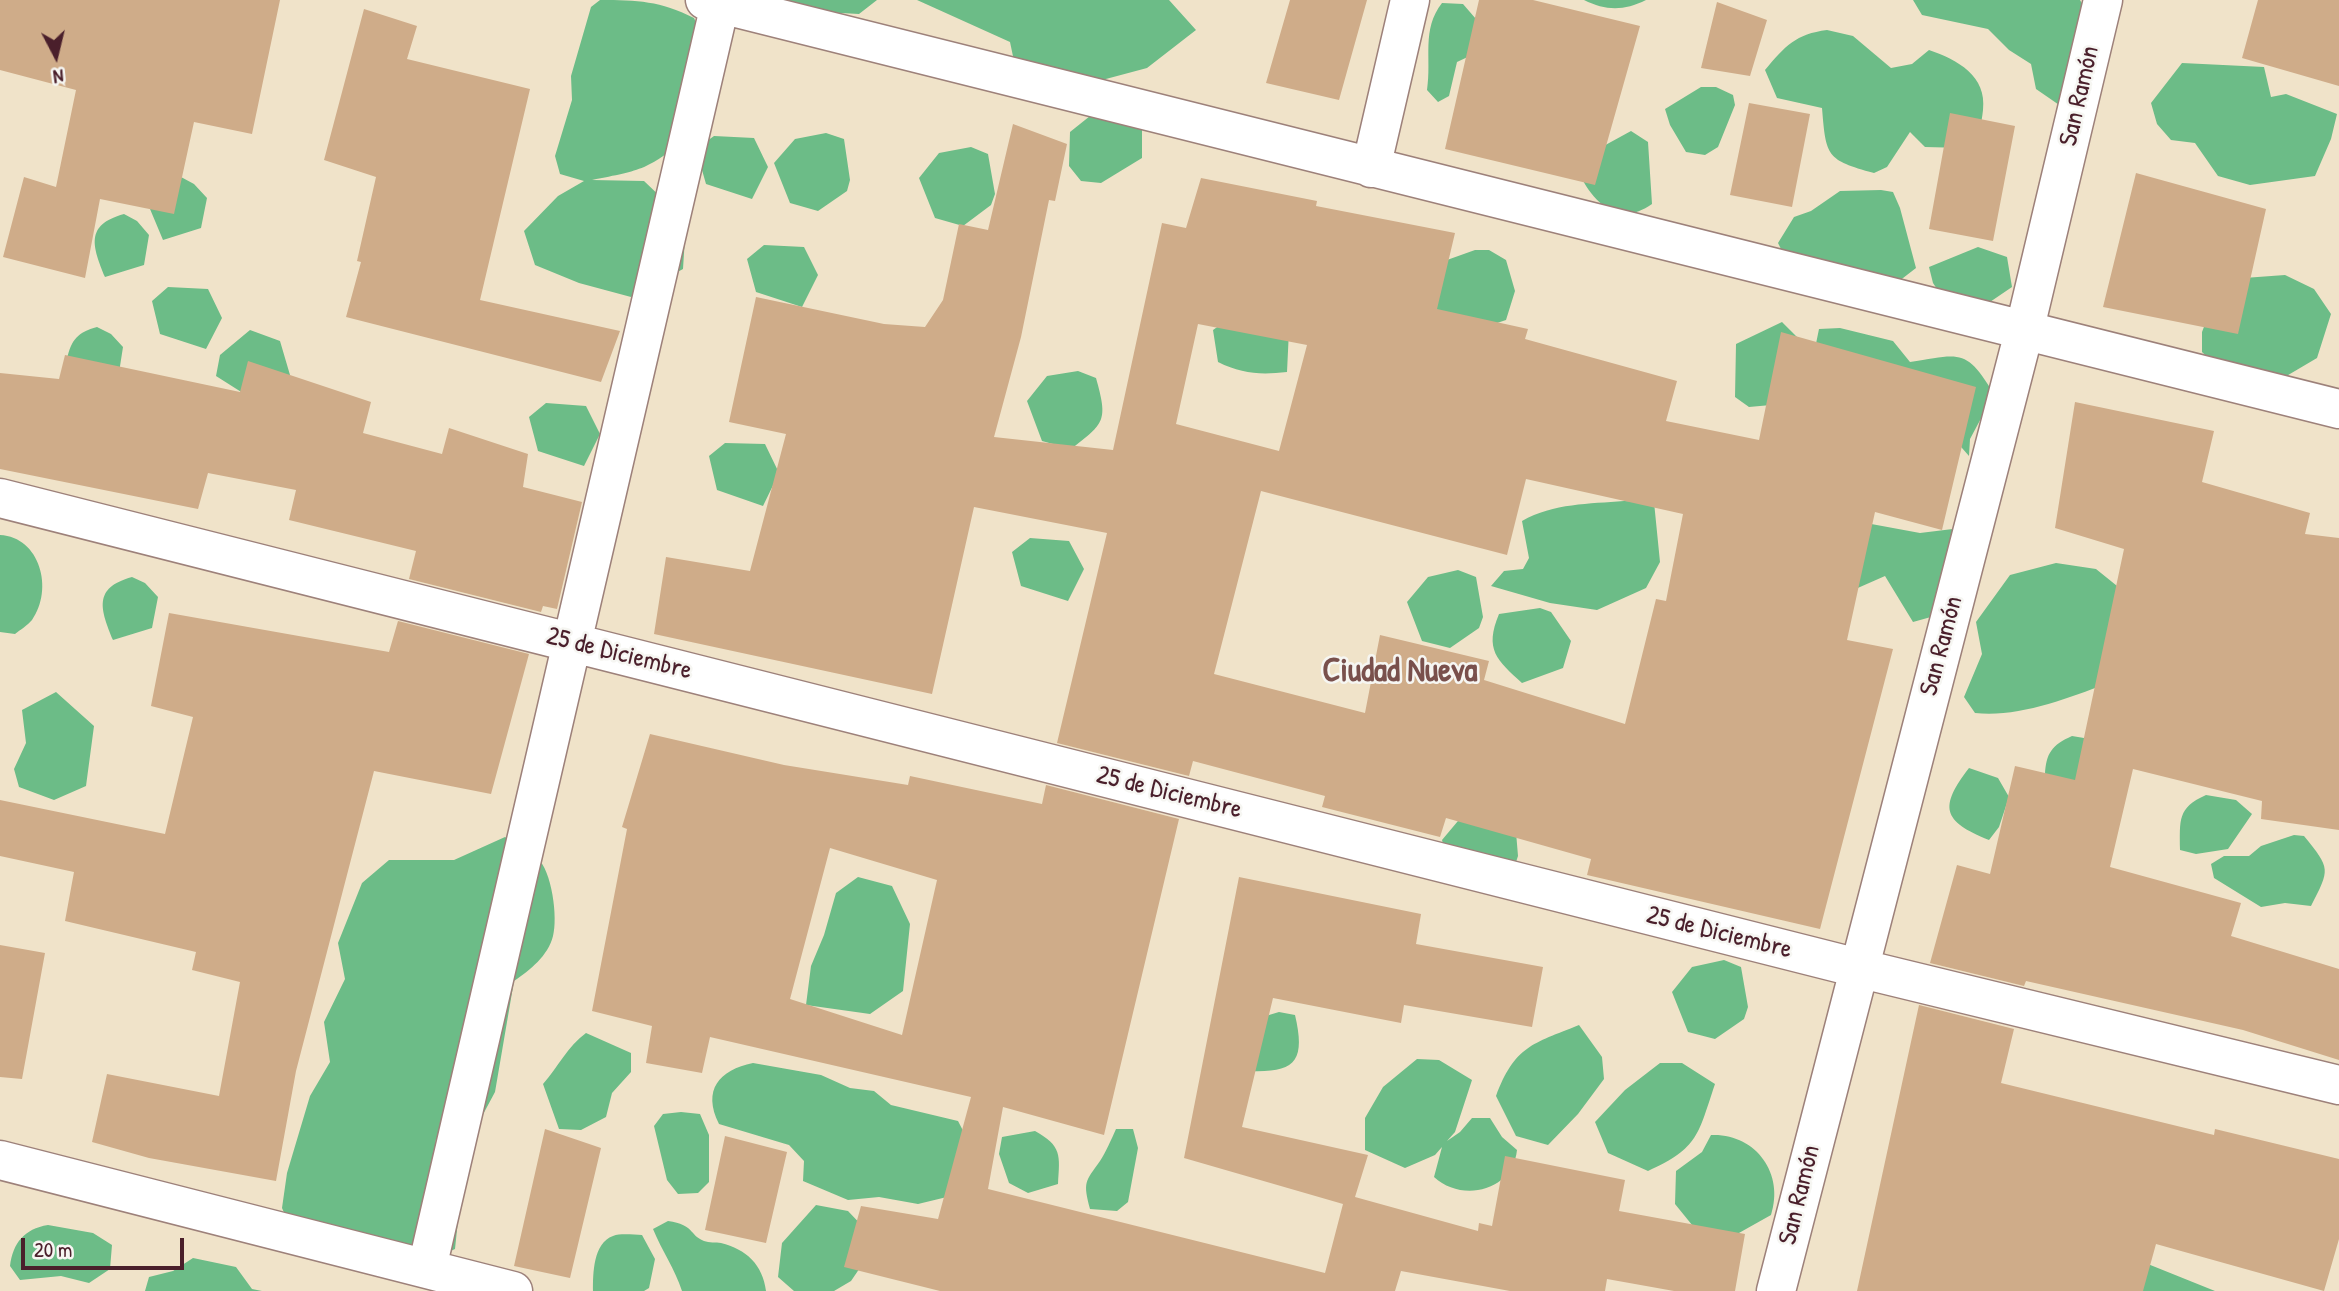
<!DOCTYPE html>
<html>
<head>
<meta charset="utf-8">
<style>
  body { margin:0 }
  #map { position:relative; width:2339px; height:1291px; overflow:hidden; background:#f0e3c9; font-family:"Patrick Hand",sans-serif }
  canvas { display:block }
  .north { position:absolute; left:21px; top:21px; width:70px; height:70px; -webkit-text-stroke:5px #f6f6f2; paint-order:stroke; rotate:173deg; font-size:19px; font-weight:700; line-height:28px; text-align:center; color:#4a1f2b }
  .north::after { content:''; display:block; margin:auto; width:24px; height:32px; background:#4a1f2b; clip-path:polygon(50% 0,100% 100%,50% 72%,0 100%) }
  .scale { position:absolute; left:21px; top:1238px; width:163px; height:32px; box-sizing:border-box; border:4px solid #4a1f2b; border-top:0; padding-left:9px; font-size:21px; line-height:24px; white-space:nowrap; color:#4a1f2b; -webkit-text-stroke:5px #f6f6f2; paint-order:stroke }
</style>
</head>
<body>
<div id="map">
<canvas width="2339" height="1291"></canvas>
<div class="north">N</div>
<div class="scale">20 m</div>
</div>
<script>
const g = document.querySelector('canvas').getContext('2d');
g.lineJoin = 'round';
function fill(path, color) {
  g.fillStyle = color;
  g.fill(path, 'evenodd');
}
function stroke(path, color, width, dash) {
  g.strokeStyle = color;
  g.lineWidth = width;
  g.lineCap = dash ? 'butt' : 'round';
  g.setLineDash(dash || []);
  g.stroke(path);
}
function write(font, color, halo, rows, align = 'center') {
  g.font = font + ' "Patrick Hand",sans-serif';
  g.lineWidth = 5;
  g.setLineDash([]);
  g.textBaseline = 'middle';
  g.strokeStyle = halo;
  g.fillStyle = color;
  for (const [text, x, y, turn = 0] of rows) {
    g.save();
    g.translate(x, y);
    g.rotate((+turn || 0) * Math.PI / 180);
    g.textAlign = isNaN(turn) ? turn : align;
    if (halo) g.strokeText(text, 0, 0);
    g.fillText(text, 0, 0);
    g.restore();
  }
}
const forest = new Path2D(`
  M600,0C638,0 660,1 694,18L703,38L689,135C649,170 642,170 592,180L644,181L686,221L683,269L631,297L579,283L535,265L524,231L558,196L584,181L560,174L555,156L572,100L571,76L591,7Z
  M774,0H877L859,14L787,10Z
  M917,0H1169L1196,30L1147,68L1061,91L1018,80L1010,42Z
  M1584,0H1646C1624,11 1606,11 1584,0Z
  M1913,0H2080L2089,16L2065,109L2036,89L2031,64L2009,50L1988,29L1922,15Z
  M1442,3L1463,4L1482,26L1474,54L1457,62L1449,96L1438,102L1427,90C1432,58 1421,30 1442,3Z
  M1827,30L1853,36L1891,68L1912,64L1929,50C1958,60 1987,76 1983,110C1981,128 1979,135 1965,148L1925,147L1910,132L1887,167L1874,173C1826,160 1826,156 1822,108L1777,98L1765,70C1785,46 1796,34 1827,30Z
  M2182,63L2264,67L2271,97L2286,94L2337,114L2331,139L2315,176L2250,185L2218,176L2195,143L2171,140L2157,124L2151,103Z
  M1701,87H1716L1733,95L1735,105L1718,147L1705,155L1686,152L1670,125L1665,109Z
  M1090,116L1142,122V158L1101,183L1081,181L1069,166L1070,132Z
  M1631,131L1648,142L1652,204C1620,227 1594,204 1580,175L1589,154Z
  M826,133L844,139L850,180L847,191L818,211L790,203L774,163L795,139Z
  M714,136L754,138L768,167L752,199L706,184L696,149Z
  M971,147L988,154L995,194L991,205L963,226L935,218L919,178L939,153Z
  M181,177L194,184L207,198L201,228L163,240L150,209Z
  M1881,190L1893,192L1900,208L1916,268L1894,285L1787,261L1778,243L1794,217L1811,211L1840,191Z
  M124,214L137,221L149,235L144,265L105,277C93,247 84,225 124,214Z
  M764,245L804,247L818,275L802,307L756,292L747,259Z
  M1978,247L2007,257L2012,287L1987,304L1945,301L1933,283L1929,267Z
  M1475,250H1489L1506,260L1515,291L1506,320L1470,332L1420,316L1433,265Z
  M2285,275L2314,289L2331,314L2317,358L2278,381L2234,383L2202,352V332L2214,301L2244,278Z
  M168,287L208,289L222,318L206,349L160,334L152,301Z
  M1237,313L1289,330L1287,372C1261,375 1242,374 1218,362L1213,330Z
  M1782,322L1797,337L1793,403L1749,407L1735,397L1736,344Z
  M97,327L111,334L123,347L118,379L67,359C71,340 78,332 97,327Z
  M1840,328L1893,341L1910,362C1961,354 1966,348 1994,394L1970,439L1969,456L1948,432L1811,368L1819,329Z
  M250,330L280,341L290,375L246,395L216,376L220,355Z
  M1078,371L1096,378C1108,421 1105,423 1071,449L1042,441L1027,401L1047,376Z
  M546,403L586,406L600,434L584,466L538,451L529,417Z
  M725,443L765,444L779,473L763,506L717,490L709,456Z
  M1624,501L1654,502L1660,562L1646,588L1597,610L1550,603L1491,586L1504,571L1523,569L1529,558L1522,521C1554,503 1589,504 1624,501Z
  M1828,516L1920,533L1961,528L1963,608L1913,622L1885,576L1835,598Z
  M0,535C40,537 54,589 32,620C28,625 20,630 15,634L0,632Z
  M1030,538L1069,541L1084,569L1068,601L1021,586L1012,552Z
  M2056,563L2096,569L2127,594L2106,684C2066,699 2016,718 1975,713L1964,697L1982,654L1976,622L2010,575Z
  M1458,570L1476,577L1483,617L1479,628L1450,648L1422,641L1407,602L1428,577Z
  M132,577L145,583L158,597L152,628L113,640C101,610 92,588 132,577Z
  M1540,608L1551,612L1571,641L1563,668L1522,683C1497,660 1484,650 1499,614Z
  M56,692L94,726L86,786L54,800L19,787L14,769L26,743L22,710Z
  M2072,736L2102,741L2093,790L2045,775C2046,753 2052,745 2072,736Z
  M1969,768L1998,778L2009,797L1999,827L1989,840C1942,821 1939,807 1969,768Z
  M2206,795L2236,800L2252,814L2228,849L2196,854L2180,850C2180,820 2177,808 2206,795Z
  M1463,815L1516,832L1518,856L1514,868L1445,851L1442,840Z
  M2294,835L2304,836C2331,869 2330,869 2311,906L2285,903L2261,907L2214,878L2211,864L2224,856H2249L2261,846Z
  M505,837C515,844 528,850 537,858C552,870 558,918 553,936C548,956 530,970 514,981L495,1092L480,1120L436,1139L433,1160L460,1201L455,1249L389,1279L302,1253L282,1208L287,1173L310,1096L330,1062L324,1022L345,979L338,943L362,883L389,860H454Z
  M858,877L892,886L910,924L903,991L870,1014L806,1005L811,966L824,935L836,893Z
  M1724,960L1741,967L1748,1007L1744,1019L1715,1039L1688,1032L1672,992L1692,967Z
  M1279,1012L1295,1015C1306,1062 1295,1073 1248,1071L1249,1021Z
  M1579,1025L1602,1057L1604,1079L1578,1114L1548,1145L1516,1136L1496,1096C1515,1046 1532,1044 1579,1025Z
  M586,1033L631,1053V1072L612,1093L606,1117L581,1130L559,1129L543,1084C558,1067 568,1046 586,1033Z
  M1417,1059L1439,1060L1472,1080L1455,1132L1447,1141L1460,1132L1472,1118H1490L1502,1137L1517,1150C1513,1191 1462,1203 1434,1177L1442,1147L1435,1155L1405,1168L1365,1150V1118L1383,1087Z
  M753,1063L821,1075L850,1088L874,1091L891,1105L958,1121L973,1150L951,1196L918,1204L879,1197L848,1200L803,1181L804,1161L789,1145L719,1124C702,1090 719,1070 753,1063Z
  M1660,1063H1682L1715,1084C1698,1134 1699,1148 1648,1171L1608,1153L1595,1122L1625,1090Z
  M681,1112L700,1114L709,1135V1182L698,1193L678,1194L667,1180L654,1126L663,1114Z
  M1116,1129H1133L1138,1148L1128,1202L1117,1211L1090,1209C1083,1182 1085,1182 1100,1161C1106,1152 1111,1140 1116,1129Z
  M1035,1131C1062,1146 1060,1155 1058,1184L1028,1193L1009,1183L999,1154L1002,1137Z
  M1711,1135C1755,1133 1785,1173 1771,1215L1730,1238L1701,1236L1675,1204L1676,1171L1702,1152Z
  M816,1205L848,1211L868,1232V1256L851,1281L834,1291H794L778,1277L782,1243Z
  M668,1221C695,1225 689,1235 704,1241C709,1243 716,1242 721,1243C746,1249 763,1265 766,1291H682C675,1269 662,1251 653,1229Z
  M48,1225L93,1233L112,1245L110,1269L89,1283L61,1276L20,1280L10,1266C13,1243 24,1229 48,1225Z
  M642,1235L655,1259L649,1288L644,1291H593C593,1274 593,1243 613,1236C621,1233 634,1235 642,1235Z
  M2113,1250L2215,1291H2029Z
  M193,1258L236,1267L252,1289L262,1291H145L149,1277L173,1271Z`);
const building = new Path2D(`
  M0,0H280L252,134L194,122L174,214L100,199L85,278L3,257L24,177L56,187L76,90L0,70Z
  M1290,0H1367L1339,100L1266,83Z
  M1479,0H1533L1640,26L1595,185L1445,149Z
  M2258,0H2339V86L2242,58Z
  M1717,2L1767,20L1750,76L1701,68Z
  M364,9L417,26L407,59L530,89L480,300L620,331L601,382L346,317L361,262L357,261L376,177L324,160Z
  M1749,103L1810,114L1792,207L1730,195Z
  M1950,113L2015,126L1993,241L1929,229Z
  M1013,124L1067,144L1055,201L1049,200L1021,337L994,437L1113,450L1162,223L1186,228L1201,178L1317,201L1316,206L1455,233L1437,309L1528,329L1525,339L1677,381L1666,421L1759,440L1781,332L1976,387L1942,530L1875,512L1847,640L1893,649L1820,929L1587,875L1591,859L1446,818L1440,837L1322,807L1325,796L1193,761L1189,776L1057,743L1107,533L974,507L932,694L654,634L666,557L750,571L786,434L729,422L756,297L884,324L925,327L943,300L959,224L988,230ZM1198,324L1307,345L1279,451L1176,424ZM1526,479L1683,514L1666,601L1656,599L1625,724L1484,680L1489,661L1380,635L1365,713L1214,674L1261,491L1507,555Z
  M2136,173L2266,209L2238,334L2103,307Z
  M65,355L240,392L248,361L371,402L363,433L442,454L449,428L528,454L523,487L582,502L557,609L543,606L541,612L409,579L416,551L289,520L296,490L208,473L198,509L0,469V373L59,379Z
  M2075,402L2214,431L2202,482L2310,513L2305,534L2339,538V830L2261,819L2262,801L2133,769L2110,867L2241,903L2231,936L2339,969V1060L2243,1030L2026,981L2024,986L1930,963L1957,865L1990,874L2015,766L2075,780L2124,549L2055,528Z
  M169,613L389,652L398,621L529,654L491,794L374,771L296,1071L276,1181L149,1158L92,1142L107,1074L219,1096L240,982L192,970L196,952L65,921L74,872L0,856V800L165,834L193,717L151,706Z
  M650,734L784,765L908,785L910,776L1042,804L1046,785L1179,819L1104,1135L1003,1107L988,1189L1325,1273L1343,1204L1184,1158L1239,877L1421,914L1416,944L1543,967L1532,1027L1404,1005L1401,1023L1273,998L1242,1127L1368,1155L1355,1197L1478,1231L1479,1223L1492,1226L1505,1156L1625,1180L1619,1211L1745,1234L1735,1291H1674L1607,1279L1605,1291H1510L1401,1271L1395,1291H940L844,1267L861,1206L938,1219L971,1097L710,1037L702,1073L646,1063L652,1026L592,1011L627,829L622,827ZM830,848L937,880L902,1035L790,999Z
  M0,945L45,953L22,1079L0,1077Z
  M1919,1005L2014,1029L2001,1083L2214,1135L2215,1129L2339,1159V1239L2324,1291L2156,1244L2143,1291H1857Z
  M545,1129L601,1148L570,1278L514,1266Z
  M725,1136L787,1152L766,1243L705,1230Z`);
const minor = new Path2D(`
  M705,0L2339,409
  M1371,168L1410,0
  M0,498L1858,968L2339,1085
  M0,1160L513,1291
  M427,1268L721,0
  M1776,1291L2024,332L2103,0`);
const streetNames = [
  ["San Ramón",2080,96,-77],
  ["San Ramón",1942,646,-75],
  ["25 de Diciembre",619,654,14],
  ["25 de Diciembre",1169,793,14],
  ["25 de Diciembre",1719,933,14],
  ["San Ramón",1800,1195,-76]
];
const districtNames = [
  ["Ciudad Nueva",1400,672]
];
fill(forest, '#6cbc87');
fill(building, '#cfac89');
stroke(minor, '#9d817a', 41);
stroke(minor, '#fff', 38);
write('26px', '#4a1f2b', '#f6f6f2', streetNames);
write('bold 33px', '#79504c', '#f6f6f2', districtNames);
</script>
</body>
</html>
